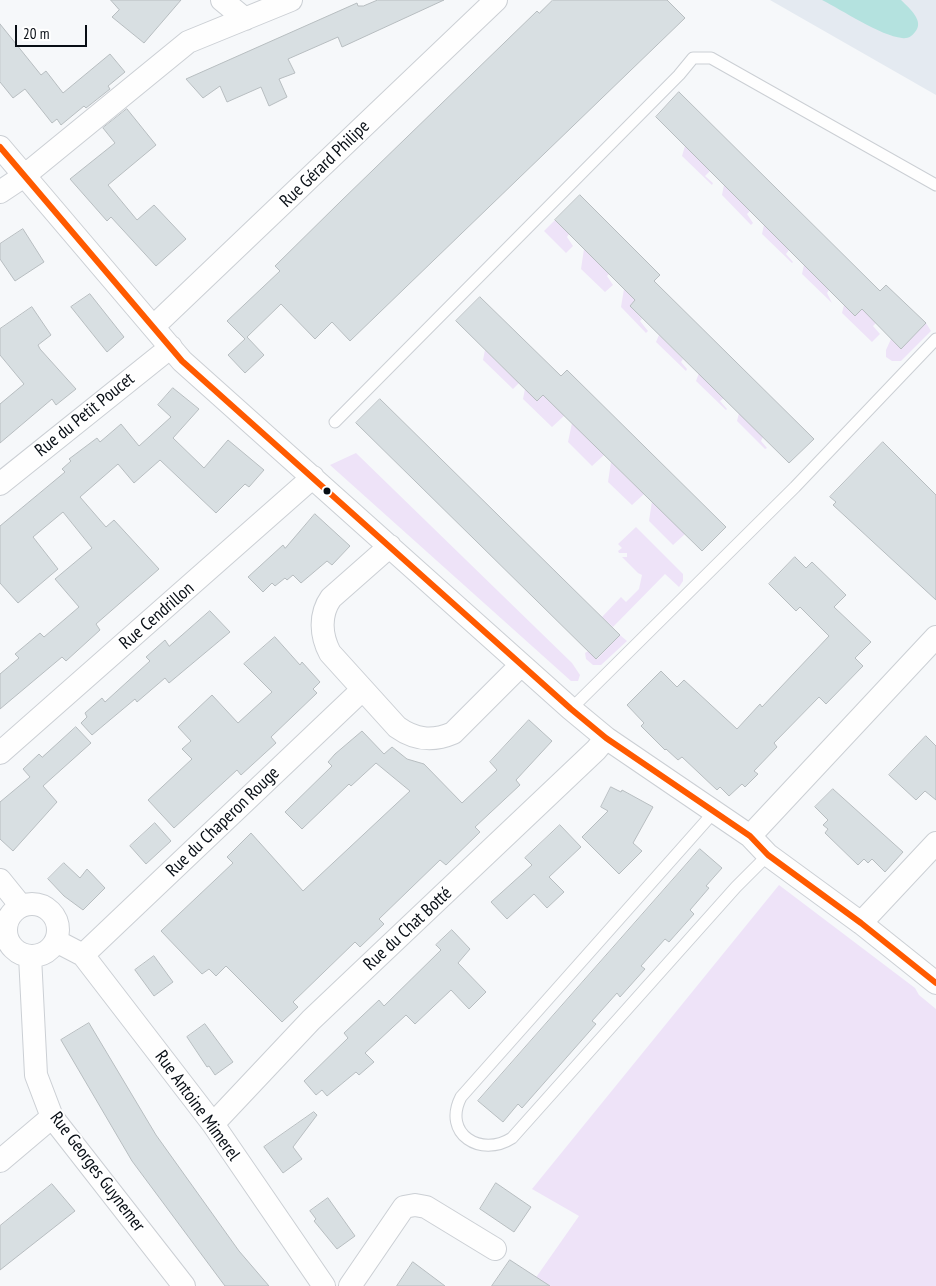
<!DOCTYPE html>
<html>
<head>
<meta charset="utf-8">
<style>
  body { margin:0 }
  #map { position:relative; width:936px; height:1286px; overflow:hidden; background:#f6f8fa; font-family:"PT Sans Narrow",sans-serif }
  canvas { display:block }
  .scale { position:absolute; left:15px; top:25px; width:72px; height:22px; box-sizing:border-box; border:2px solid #080e15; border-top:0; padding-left:6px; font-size:15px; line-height:18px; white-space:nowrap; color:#080e15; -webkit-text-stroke:4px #fff; paint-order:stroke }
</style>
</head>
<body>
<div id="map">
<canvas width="936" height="1286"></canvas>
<div class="scale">20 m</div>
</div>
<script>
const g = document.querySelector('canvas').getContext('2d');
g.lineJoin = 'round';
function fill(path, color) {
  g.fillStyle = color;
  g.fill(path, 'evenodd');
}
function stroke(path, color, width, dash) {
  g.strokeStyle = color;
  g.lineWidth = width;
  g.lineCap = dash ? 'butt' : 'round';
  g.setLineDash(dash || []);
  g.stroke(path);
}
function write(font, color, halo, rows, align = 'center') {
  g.font = font + ' "PT Sans Narrow",sans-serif';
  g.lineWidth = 4;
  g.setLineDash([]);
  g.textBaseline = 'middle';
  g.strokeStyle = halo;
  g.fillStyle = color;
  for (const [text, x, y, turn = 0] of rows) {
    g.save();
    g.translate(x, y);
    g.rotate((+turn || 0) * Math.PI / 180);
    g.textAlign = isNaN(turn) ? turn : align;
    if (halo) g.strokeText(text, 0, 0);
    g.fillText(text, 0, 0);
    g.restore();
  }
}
const built = new Path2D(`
  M770,0H936V95Z`);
const green = new Path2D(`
  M685,146L710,171L705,176L713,183L712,185L682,156Z
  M724,185L750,211L747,214L753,223L751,225L722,195Z
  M555,220L569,234L567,237L573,246L566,253L544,231Z
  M764,225L789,250L786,254L793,262L792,263L762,234Z
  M584,249L609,274L607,276L613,285L605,292L581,269Z
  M804,265L829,290L827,293L832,303L802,274Z
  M624,289L635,300L630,306L642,319L640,321L648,331L646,333L621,307Z
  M844,305L855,316L862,309L876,323L873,326L880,334L872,342L842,313Z
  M926,323L931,331L901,361H892L886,357V350L891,339L901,348Z
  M659,335L683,359L681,362L687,369L686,371L656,342Z
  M485,350L519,383L513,389L483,360Z
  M699,373L724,398L720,401L727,409L726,410L696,381Z
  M525,389L537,401L543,395L565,415L552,427L523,399Z
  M739,413L763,437L761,441L767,448L765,449L737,421Z
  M572,423L604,455L592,466L568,442Z
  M356,453L572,663L580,675L578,681H571L330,465Z
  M611,462L644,494L632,505L608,482Z
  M652,501L685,534L673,545L649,521Z
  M636,527L683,574V581L679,587L665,574L613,627L602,617L621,597L626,602L639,589L642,575L638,573L622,557H627V553H619L618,551L622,548L618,544Z
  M620,635L627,641L601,665H593L586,659L585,653L588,651L597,659Z
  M779,885L915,988L919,995L936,1009V1286H530L579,1216L532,1189Z`);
const water = new Path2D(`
  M822,0H901C909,8 925,21 915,32C912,36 908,39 902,38C881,36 842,10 822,0Z`);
const building = new Path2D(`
  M111,0H181L144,43L112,17L119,10Z
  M378,0H444L342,47L338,37L288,59L295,73L279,79L287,97L269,106L261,87L227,102L220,86L203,98L186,79L357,3L358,6H363Z
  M553,0H667L685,18L350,341L332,322L315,339L281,304L247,337L264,355L245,373L228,355L245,339L227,321L280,271L275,266L341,201L537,11L539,13Z
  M0,24L41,75L46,71L63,93L110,54L125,72L108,86L110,89L86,108L84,106L61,125L57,119L52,123L25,89L13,98L0,82Z
  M679,92L880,291L886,285L926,323L901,349L862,309L855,316L656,117Z
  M127,109L156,145L108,185L137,220L154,205L186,239L156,266L111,217L107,221L70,179L115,143L103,128Z
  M580,195L660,275L654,281L814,439L789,463L630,306L635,300L555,220Z
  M23,229L44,262L15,281L0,259V244Z
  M90,294L124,337L107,352L71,307Z
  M480,297L561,376L567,370L726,527L702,551L543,395L537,401L456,321Z
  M32,307L51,335L38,345L40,349L76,389L56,405L52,399L0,443V404L24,384L0,355V329Z
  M173,388L199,409L173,438L204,468L228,440L264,470L249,487L245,484L216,513L160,460L134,483L118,464L80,497L106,527L114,520L159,569L96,624L100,630L66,661L62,657L0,709V674L19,658L15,654L40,633L44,637L79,607L55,579L92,548L63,512L33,537L58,569L18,603L0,583V526L65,472L62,469L71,461L69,459L97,438L100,442L121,424L139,446L171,417L158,405Z
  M380,399L620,635L596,659L356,423Z
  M883,442L936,495V600L833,505L836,502L830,497Z
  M315,514L350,546L332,565L327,561L301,583L293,575L287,580L285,578L275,586L272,583L263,592L248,577L283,545L285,548Z
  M795,557L806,568L812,562L846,595L834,607L871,642L855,658L863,666L826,704L819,697L774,743L777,747L754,771L758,774L745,787L742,784L729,796L720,787L717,790L682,757L678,760L666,749L665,750L641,726L644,723L627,705L661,671L677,687L684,680L737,729L760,704L762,707L829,636L800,607L796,611L769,584Z
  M210,611L230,632L169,683L165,678L137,702L135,699L92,735L81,723L87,717L85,713L102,698L105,702L150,661L146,657L165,640L169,646Z
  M275,637L300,665L302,662L320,682L313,689L317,693L271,737L276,743L241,775L237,770L174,828L148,800L192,759L182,749L191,741L178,727L212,695L238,723L272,692L244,664Z
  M529,720L552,741L516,780L520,785L475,827L480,832L446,865L440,860L379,919L384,924L360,947L355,942L293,1002L298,1007L282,1022L226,966L216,976L209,969L202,974L161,931L233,863L227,857L251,833L303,891L410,791L376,763L351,786L349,784L302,829L285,812L332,766L328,762L335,754L362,731L384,754L392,747L407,759L424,764L462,803L497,770L490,762Z
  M76,727L91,743L43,786L57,802L13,851L0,839V802L30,777L23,769L39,754L42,757Z
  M926,736L936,746V800L925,791L916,800L889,775Z
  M611,787L621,792L622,790L653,807L633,843L642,851L619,874L582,837L608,811L601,807Z
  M833,789L903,852L885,872L872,859L868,863L864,859L858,865L825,833L828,829L823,825L828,820L815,807Z
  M155,823L171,841L146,864L130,846Z
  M560,825L581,847L549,877L564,892L547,908L534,894L507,919L491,902L532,865L525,858Z
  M700,849L722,868L706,886L709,888L690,910L694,914L669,942L665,939L641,966L645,969L620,997L617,993L592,1021L596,1024L522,1108L518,1104L503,1122L478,1101Z
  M64,863L80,878L87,869L105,888L83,910L64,896L48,879Z
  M452,930L470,949L458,963L486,992L469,1009L451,990L415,1024L406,1015L365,1053L374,1062L359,1075L356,1072L327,1096L322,1090L316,1095L304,1081L348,1038L344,1033L379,1000L384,1006L441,950L436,945Z
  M154,956L173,982L154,996L135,970Z
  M89,1023L156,1135L239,1251L269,1286H225L132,1161L61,1040Z
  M205,1024L233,1062L215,1075L209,1066L207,1067L187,1037Z
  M314,1112L317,1115L293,1147L302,1159L283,1173L264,1147Z
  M496,1183L531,1207L514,1232L480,1209Z
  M52,1184L75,1211L0,1270V1226Z
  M328,1198L355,1236L337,1249L314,1221L316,1219L310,1211Z
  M510,1260L550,1286H492Z
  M413,1262L445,1286H397Z`);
const service = new Path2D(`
  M335,422L679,75L693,58H711L936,185
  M571,709L795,487L936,339
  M714,812L461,1097C442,1134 481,1158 512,1138L736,887L768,855`);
const minor = new Path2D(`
  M222,0L245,19
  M0,147L182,361L571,709L606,738L750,836L768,855L861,923L936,983
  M0,192L24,176L188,42L291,0
  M153,327L496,0
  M0,484L171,347
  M390,546L331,598C319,615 321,636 330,653L397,727C415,740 432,742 453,733L521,665
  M0,753L313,477
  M750,836L936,637
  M0,880L21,906
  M6 930a26 26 0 1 1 52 0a26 26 0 1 1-52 0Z
  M861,923L936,843
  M56,941L83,955L213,1124L324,1286
  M83,955L362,690
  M30,956L36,1075L52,1117L184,1286
  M213,1124L311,1020L596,750L606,738
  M0,1161L52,1117
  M350,1286L404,1207L415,1205L426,1207L495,1249`);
const bus1 = new Path2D(`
  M0,147L182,361L571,709L606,738L750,836L768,855L861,923L936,983`);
const markers = [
  [327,491,4.5,"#080e15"]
];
const streetNames = [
  ["Rue Gérard Philipe",325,164,-44],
  ["Rue du Petit Poucet",85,415,-39],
  ["Rue Cendrillon",157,616,-41],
  ["Rue du Chaperon Rouge",223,822,-44],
  ["Rue du Chat Botté",408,929,-43],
  ["Rue Antoine Mimerel",197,1106,54],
  ["Rue Georges Guynemer",97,1172,53]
];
fill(built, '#e4eaf1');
fill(green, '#eee3f8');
fill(water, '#b4e2df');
fill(building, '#d8dfe2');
stroke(building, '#b7bdc0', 1);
stroke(service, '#cbcfd4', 13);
stroke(minor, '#cbcfd4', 24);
stroke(service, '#fefefe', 11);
stroke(minor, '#fefefe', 22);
stroke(bus1, '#ff5a00', 6);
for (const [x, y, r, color] of markers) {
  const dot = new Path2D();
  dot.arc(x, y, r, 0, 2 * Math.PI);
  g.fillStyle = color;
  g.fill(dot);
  stroke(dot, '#fff', 2);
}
write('18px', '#080e15', '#fff', streetNames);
</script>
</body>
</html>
